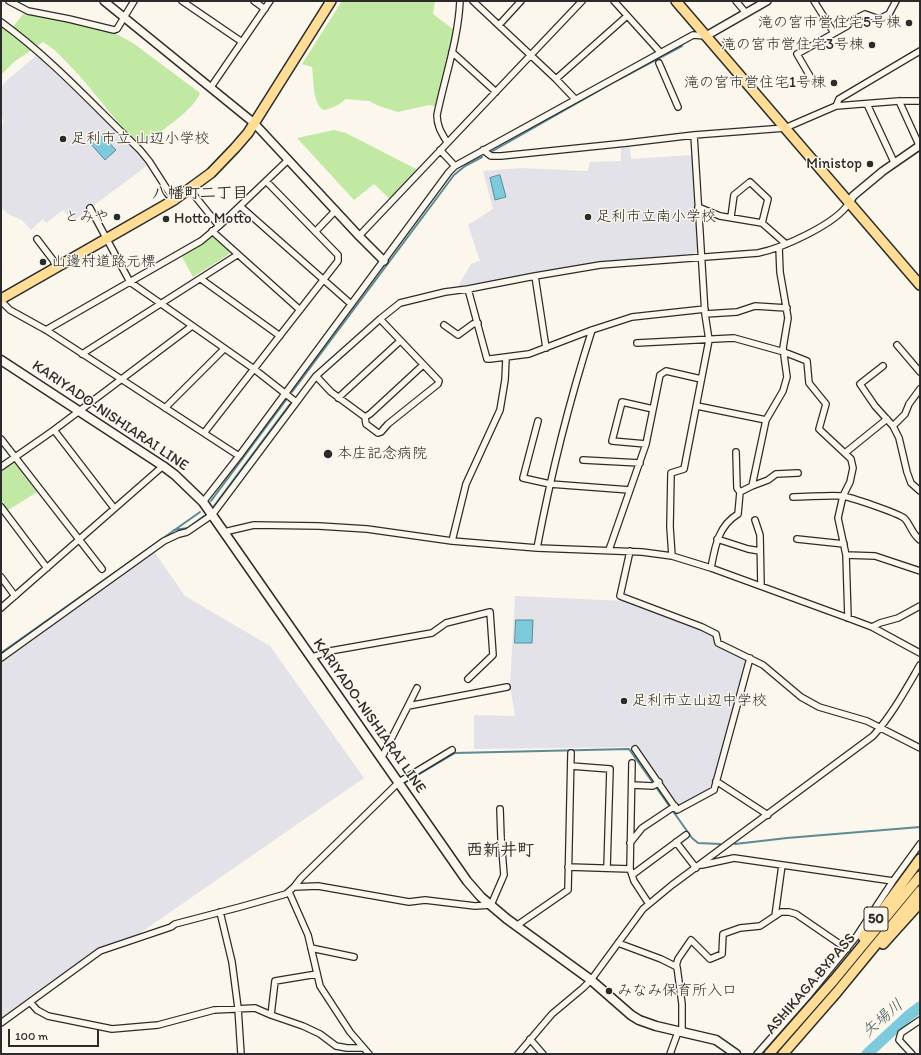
<!DOCTYPE html>
<html>
<head>
<meta charset="utf-8">
<style>
  body { margin:0 }
  #map { position:relative; width:921px; height:1055px; overflow:hidden; background:#fbf7ec; font-family:Itim,sans-serif }
  canvas { display:block }
  .frame { position:absolute; inset:0; border:2px solid #2b2b2b; pointer-events:none }
  .scale { position:absolute; left:8px; top:1029px; width:91px; height:18px; box-sizing:border-box; border:2px solid #2b2b2b; border-top:0; padding-left:5px; font-size:12px; line-height:14px; white-space:nowrap; color:#2b2b2b; -webkit-text-stroke:3px #fbf7ec; paint-order:stroke }
</style>
</head>
<body>
<div id="map">
<canvas width="921" height="1055"></canvas>
<div class="frame"></div>
<div class="scale">100 m</div>
</div>
<script>
const g = document.querySelector('canvas').getContext('2d');
g.lineJoin = 'round';
function fill(path, color) {
  g.fillStyle = color;
  g.fill(path, 'evenodd');
}
function stroke(path, color, width, dash) {
  g.strokeStyle = color;
  g.lineWidth = width;
  g.lineCap = dash ? 'butt' : 'round';
  g.setLineDash(dash || []);
  g.stroke(path);
}
function write(font, color, halo, rows, align = 'center') {
  g.font = font + ' Itim,"Klee One",sans-serif';
  g.lineWidth = 3;
  g.setLineDash([]);
  g.textBaseline = 'middle';
  g.strokeStyle = halo;
  g.fillStyle = color;
  for (const [text, x, y, turn = 0] of rows) {
    g.save();
    g.translate(x, y);
    g.rotate((+turn || 0) * Math.PI / 180);
    g.textAlign = isNaN(turn) ? turn : align;
    if (halo) g.strokeText(text, 0, 0);
    g.fillText(text, 0, 0);
    g.restore();
  }
}
const built = new Path2D(`
  M37,55L139,153L148,165L73,221L63,210L46,223L43,219L31,230L22,220L8,214L1,207V125L4,122L1,114V87L7,80Z
  M630,147L631,159L693,155L698,253L598,262L535,272L492,281L458,286L471,264L480,261L468,225L493,209L483,171L520,168L588,171L590,162L621,161V148Z
  M153,550L185,596L270,646L364,778L130,940L100,951L1,1023V658Z
  M515,596L628,601L705,630L715,635L716,644L745,659L746,661L712,787L677,806L637,747L474,749V715L515,716L510,686Z`);
const green = new Path2D(`
  M342,1H435L433,14L453,29L450,49L435,106L429,105L398,112L379,106L369,101L346,99C339,105 333,108 324,110C312,105 314,79 312,67L302,64Z
  M23,14L48,17L106,30L115,33L133,43L200,93C194,111 156,134 140,146C117,123 98,97 77,73C66,62 57,50 43,42L14,62L1,75V26L9,32Z
  M334,130L346,133L418,170L390,199L374,184L354,200L297,138Z
  M212,237L229,251L228,255L193,277L182,257L209,238Z
  M13,460L37,492L7,511L1,503V469Z`);
const water = new Path2D(`
  M100,133L116,150L105,160L90,143Z
  M500,175L506,197L495,200L490,178Z
  M516,620H533L532,643H515Z`);
const stream = new Path2D(`
  M491,152L616,81L682,46
  M292,392L454,175L465,166L482,157
  M211,501L286,400
  M214,506L290,404
  M174,530L188,528L204,516
  M1,653L200,512
  M406,782L455,753L629,749L692,838L698,843L720,844
  M735,844L787,838L920,827`);
const river = new Path2D(`
  M867,1054L908,1016L920,1007`);
const minor = new Path2D(`
  M9,1L28,11L69,19L114,30L117,29L134,1
  M182,1L242,42
  M254,1L265,9
  M473,1L556,79L575,99
  M614,1L660,52
  M736,1L746,13
  M814,1L834,33
  M1,22C52,59 95,107 140,150L149,161L174,200
  M499,25L521,1
  M452,52L496,92
  M659,63L678,107
  M811,78L797,54L847,26L851,21L865,14L879,19L889,14L896,1
  M556,79L627,16
  M211,87L270,1
  M899,101L920,147
  M867,104L894,162
  M836,106L839,99L920,51
  M447,142C441,132 437,126 437,115C445,76 458,41 460,1
  M440,150L455,166
  M483,150L491,156H501L627,143L694,135L785,128L836,106L899,101H920
  M190,190L219,226
  M240,206L351,304
  M698,207L720,216L762,223L786,244
  M90,208L130,282L254,369L296,402
  M731,217L734,195L750,182L768,199L762,223
  M212,231L300,310
  M316,231L336,210
  M359,236L582,1
  M37,239L53,260L56,267
  M535,276L546,348
  M201,279L280,336
  M468,289L487,359H490L529,354L592,330L632,317L705,309
  M1,301L10,310L46,330L239,456
  M705,314L737,312L755,306L787,308
  M444,325L458,335L473,324L478,323
  M46,330L201,241L219,226L288,160
  M637,343L734,338L784,352L807,361L809,383L826,404L819,429L851,459L853,468L850,482L843,496L838,518L846,555L848,618
  M897,345L920,372
  M82,354L237,255
  M883,366L860,384L875,406L893,426L899,438L907,472L911,483L920,491
  M316,376L331,392L365,417L366,424L378,433L381,432L388,424L438,384L439,381L380,319
  M338,398L400,341
  M697,406L766,420
  M165,408L224,349
  M365,417L370,414L423,365
  M538,421L523,478L550,484L630,490
  M893,426L905,414L909,404L920,389
  M54,430L114,508
  M204,433L338,261V255L266,181
  M1,439L102,569
  M646,444L612,441L622,402L653,409
  M736,452L737,488L740,492
  M845,453L887,419
  M583,460L640,463
  M1,467L54,430L192,326
  M752,486L768,480L776,474L798,473
  M793,497C809,497 826,495 842,496C851,497 897,513 904,518C910,523 911,533 920,540
  M203,502L239,456L449,172L455,166L693,35L706,36
  M1,507L47,568
  M755,520L760,535L761,586
  M224,532L254,525L319,526L367,529L452,541L537,548L642,552L672,556L711,568L848,618L872,627L920,653
  M717,539L748,549L760,551
  M797,539L844,544
  M452,541L466,484L500,410L505,380L506,358
  M537,548C551,474 569,402 592,330
  M609,550L646,444L660,375L666,371L701,379
  M630,551L620,596L702,627L716,634L718,643L763,665L801,697L819,707L867,721L920,748
  M846,555L875,556L920,571
  M672,556L670,527L671,473L684,469L709,340L705,314L694,135
  M711,568C715,547 718,526 738,514L740,492L752,486L766,420L783,391L787,377L783,348L788,318L780,272L779,247
  M1,577L15,596
  M1,608L163,466
  M872,627L880,623L898,618L920,606
  M312,657L330,651L432,633L446,623L490,612L493,655L468,679
  M1,658L164,541L179,534L187,532L212,515L316,376L380,319L400,303L445,292L468,289L535,276L600,265L758,253C783,248 836,224 849,203
  M408,706L417,688
  M635,749L677,810L714,790L750,658
  M382,757L408,706L507,687
  M632,763L630,869L634,881L649,904
  M571,766L610,769L607,868
  M716,781L768,815
  M632,785L653,786L659,782
  M676,842L696,868
  M630,843L642,828L675,806
  M702,865L734,858L893,881
  M568,867L630,869
  M632,875L686,835
  M294,887L318,886L409,902L425,900L475,906L491,905L504,875L501,838L500,809
  M289,892L308,935L320,986L350,1032L369,1054
  M220,912L232,962L238,1008L241,1054
  M775,916L782,865
  M516,926L568,890L571,753
  M618,943L661,959L677,967L682,1004V1032
  M311,948L354,957
  M676,966L678,959L691,940L710,959L722,954L723,934L740,928L760,926L781,912H789L796,914L847,949
  M317,974L275,981L271,1015L303,1026L320,1034L336,1046L347,1048H363
  M30,1002L37,1010L48,1016L112,1029L158,1025L214,1010L255,1008L271,1015
  M1,1023L100,951L171,927L175,924L240,907L286,894L294,887L301,878L399,782L452,750
  M530,1039L543,1054
  M518,1054L552,1014L583,988L591,980L643,909L672,885L873,736C892,715 906,689 920,665
  M670,1054L678,1032
  M757,1054L808,996L856,937L893,881L920,844
  M912,1054L899,1040L901,1033L920,1020`);
const tertiary = new Path2D(`
  M104,1L254,123L359,236L384,261
  M706,36L767,1
  M849,203L853,196L883,171L919,146`);
const secondary = new Path2D(`
  M1,360L163,466L175,475L203,502L467,881L481,897L507,919L591,980L631,1015L639,1020L656,1026L716,1040L736,1054`);
const primary = new Path2D(`
  M676,1L920,285
  M1,299L174,200L211,173L235,148L248,133L331,1`);
const trunk = new Path2D(`
  M863,937L920,859
  M883,944L920,903
  M769,1054L834,980L920,876
  M783,1054L837,992L920,891`);
const markers = [
  [909,23,4,"#2b2b2b"],
  [872,45,4,"#2b2b2b"],
  [834,83,4,"#2b2b2b"],
  [63,139,4,"#2b2b2b"],
  [870,164,4,"#2b2b2b"],
  [117,217,4,"#2b2b2b"],
  [588,217,4,"#2b2b2b"],
  [166,219,4,"#2b2b2b"],
  [43,262,4,"#2b2b2b"],
  [328,454,5,"#2b2b2b"],
  [624,701,4,"#2b2b2b"],
  [609,991,4,"#2b2b2b"]
];
const shields = [
  [876,919,24]
];
const shieldNames = [
  ["50",876,919]
];
const poiNames = [
  ["滝の宮市営住宅5号棟",901,23,"right"],
  ["滝の宮市営住宅3号棟",864,45,"right"],
  ["滝の宮市営住宅1号棟",826,83,"right"],
  ["足利市立 山辺小学校",71,139],
  ["Ministop",862,164,"right"],
  ["とみや",109,217,"right"],
  ["足利市立南小学校",596,217],
  ["Hotto Motto",174,219],
  ["山邊村道路元標",51,262],
  ["本庄記念病院",337,454],
  ["足利市立山辺中学校",632,701],
  ["みなみ保育所入口",617,991]
];
const streetNames = [
  ["KARIYADO-NISHIARAI LINE",110,416,34],
  ["KARIYADO-NISHIARAI LINE",369,716,55],
  ["ASHIKAGA BYPASS",811,984,-49]
];
const neighbourhoodNames = [
  ["八幡町二丁目",200,194]
];
const waterNames = [
  ["矢場川",883,1019,-41]
];
const quarterNames = [
  ["西新井町",500,851]
];
fill(built, '#e3e2e9');
fill(green, '#c1e9a4');
fill(water, '#7dcadc');
stroke(water, '#5c8a95', 1);
stroke(stream, '#5c8a95', 2);
stroke(river, '#7dcadc', 11);
stroke(minor, '#2b2b2b', 8);
stroke(tertiary, '#2b2b2b', 10);
stroke(secondary, '#2b2b2b', 11);
stroke(primary, '#2b2b2b', 12);
stroke(trunk, '#2b2b2b', 12);
stroke(minor, '#fbf7ec', 5.5);
stroke(tertiary, '#fbf7ec', 7);
stroke(secondary, '#fbf7ec', 8);
stroke(primary, '#ffdd96', 9);
stroke(trunk, '#ffdd96', 9);
for (const [x, y, r, color] of markers) {
  const dot = new Path2D();
  dot.arc(x, y, r, 0, 2 * Math.PI);
  g.fillStyle = color;
  g.fill(dot);
  stroke(dot, '#fbf7ec', 1.5);
}
for (const [x, y, w] of shields) {
  const box = new Path2D();
  box.roundRect(x - w / 2, y - 12, w, 24, 3);
  g.fillStyle = '#fbf7ec';
  g.fill(box);
  stroke(box, '#2b2b2b', 1);
}
write('bold 14px', '#2b2b2b', null, shieldNames);
write('15px', '#2b2b2b', '#fbf7ec', poiNames, 'left');
write('15px', '#2b2b2b', '#fbf7ec', streetNames);
write('bold 16px', '#2b2b2b', '#fbf7ec', neighbourhoodNames);
write('italic 16px', '#445b60', '#fbf7ec', waterNames);
write('bold 17px', '#2b2b2b', '#fbf7ec', quarterNames);
</script>
</body>
</html>
